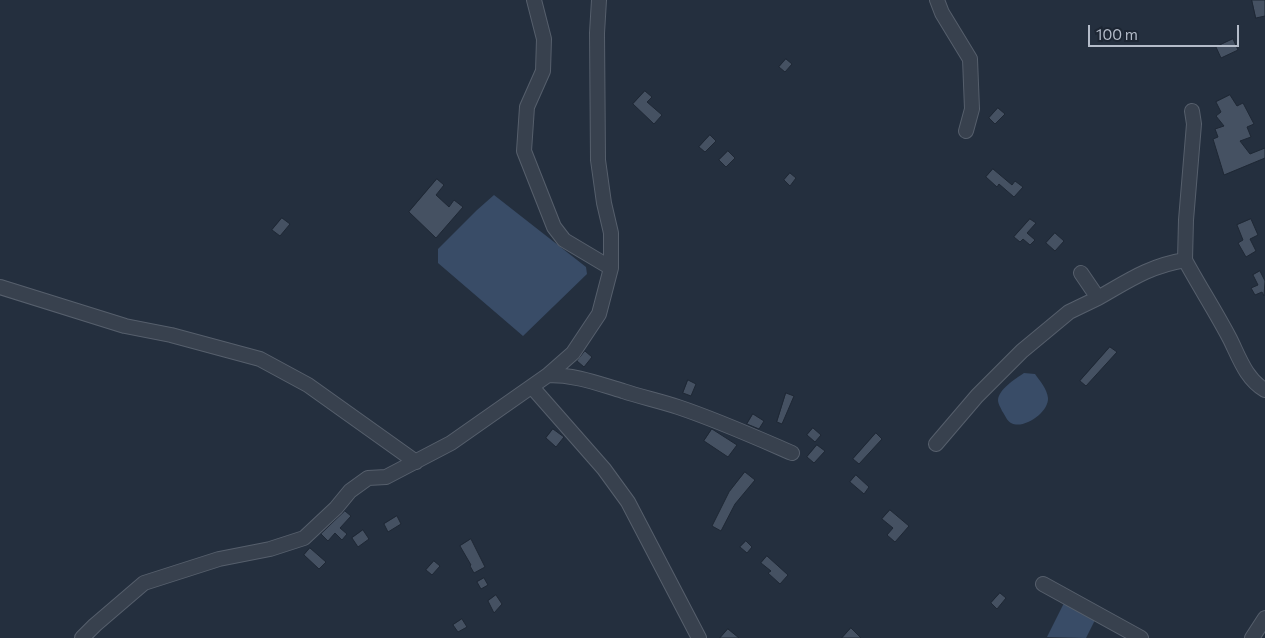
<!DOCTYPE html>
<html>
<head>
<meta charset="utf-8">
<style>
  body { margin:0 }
  #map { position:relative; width:1265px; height:638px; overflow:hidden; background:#242f3e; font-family:Commissioner,sans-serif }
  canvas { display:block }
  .scale { position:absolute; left:1088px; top:25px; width:151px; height:22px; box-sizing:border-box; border:2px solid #b4bcc9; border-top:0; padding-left:6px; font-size:15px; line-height:18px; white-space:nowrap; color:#b4bcc9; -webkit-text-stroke:4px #1d2633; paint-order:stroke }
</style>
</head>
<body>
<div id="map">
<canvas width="1265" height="638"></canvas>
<div class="scale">100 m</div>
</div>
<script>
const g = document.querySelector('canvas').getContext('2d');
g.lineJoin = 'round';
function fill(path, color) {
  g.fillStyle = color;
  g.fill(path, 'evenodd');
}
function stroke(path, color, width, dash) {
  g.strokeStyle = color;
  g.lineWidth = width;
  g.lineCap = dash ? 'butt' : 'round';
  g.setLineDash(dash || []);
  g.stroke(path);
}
const water = new Path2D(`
  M494,195L586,267L587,274L523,336L438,263V249L477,210Z
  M1024,373L1035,374C1040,381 1047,389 1048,398C1049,412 1024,430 1011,423C1007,421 1005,415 1002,411C1001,408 998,404 998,400C999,389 1015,379 1024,373Z
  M1066,599L1096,618L1086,638L1047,637Z`);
const building = new Path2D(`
  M1252,0H1265V16L1256,18Z
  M1233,39L1238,50L1221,58L1216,47Z
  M786,59L792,64L785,72L779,67Z
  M645,91L652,97L647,102L662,115L654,124L633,104Z
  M1230,95L1237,106L1243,103L1254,124L1247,127L1251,137L1240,141L1250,154L1265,148V158L1224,175L1213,139L1218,137L1215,129L1224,126L1216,116L1221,112L1216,102Z
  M998,108L1005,114L995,124L989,118Z
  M710,135L716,141L705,152L699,147Z
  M728,151L735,158L726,167L719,160Z
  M993,169L1012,185L1015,181L1023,187L1014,197L999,184L997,187L986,177Z
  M790,173L796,178L790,186L784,180Z
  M437,179L444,185L436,195L449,207L454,200L463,207L436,238L409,212Z
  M282,218L290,224L280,236L272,230Z
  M1030,219L1036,223L1027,233L1035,240L1030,245L1023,239L1020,242L1014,237Z
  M1251,219L1258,235L1250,239L1256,251L1246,257L1238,243L1243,240L1237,225Z
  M1055,233L1064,241L1055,251L1046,243Z
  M1260,271L1265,281L1264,296L1262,292L1255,295L1251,288L1258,285L1253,275Z
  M1110,347L1117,352L1086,386L1080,381Z
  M585,351L592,357L584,367L577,361Z
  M688,380L696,384L691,396L683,393Z
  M786,393L794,396L782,424L777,422Z
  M753,414L764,421L759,429L747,424Z
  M813,428L821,435L815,442L807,435Z
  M553,429L564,437L556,447L546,438Z
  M712,429L737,445L728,457L704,441Z
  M876,433L882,439L859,464L853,459Z
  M817,445L825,451L814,463L807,457Z
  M745,472L755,480L735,504L721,531L712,526L729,492Z
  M856,475L869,487L864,494L850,482Z
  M890,510L909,526L895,542L887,535L893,528L882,519Z
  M345,511L351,516L340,528L347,534L342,540L335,533L328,541L321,534Z
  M397,516L401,524L388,532L384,524Z
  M363,530L369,539L358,547L352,538Z
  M471,539L485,567L474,573L470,566L471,565L460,546Z
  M746,541L752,547L747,553L740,547Z
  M310,548L326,562L319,569L304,555Z
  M767,556L788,575L780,584L768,573L771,571L761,563Z
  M434,561L440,566L432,575L426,570Z
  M484,578L488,585L481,589L477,582Z
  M1000,593L1006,598L997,609L991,603Z
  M496,595L502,604L494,613L488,601Z
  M462,619L467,627L458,632L453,625Z
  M851,628L861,638H842Z
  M728,629L739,638H720Z`);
const minor = new Path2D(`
  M534,0L544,39L543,71L527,107L524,151L554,227L564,240L611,268
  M937,0L942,13L970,59L972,109L966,131
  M1185,260C1199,286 1216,312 1230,339C1239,357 1246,379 1265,390
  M0,287L125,326L171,335L260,359L308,385L416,462
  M1098,298C1128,281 1149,266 1185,260L1186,220L1194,124L1192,111
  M548,375C576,375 596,383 623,391C641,397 660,401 678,407C717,420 755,437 792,453
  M532,387L604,469L628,502L699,638
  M936,444L977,396L1022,351L1069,312L1098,298L1081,273
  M1043,584L1141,638
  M82,638L95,625L144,583L219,559L270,549L304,538L336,508L350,491L368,478L386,477L451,443L548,375L573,353L599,314L611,268V233L604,203L598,160L597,33L599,0
  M1252,638L1265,618`);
fill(water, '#394c67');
fill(building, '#455162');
stroke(building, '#1f2835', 1);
stroke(minor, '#565f6c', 16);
stroke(minor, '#38414e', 14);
</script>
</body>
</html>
